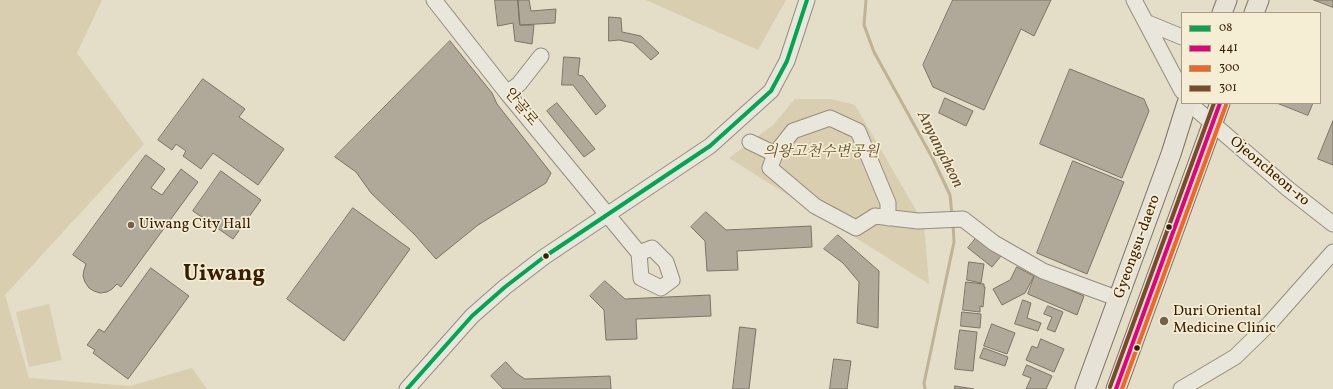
<!DOCTYPE html>
<html>
<head>
<meta charset="utf-8">
<style>
  body { margin:0 }
  #map { position:relative; width:1333px; height:389px; overflow:hidden; background:#e4ddc8; font-family:Vollkorn,serif }
  canvas { display:block }
  .legend { position:absolute; left:1181px; top:12px; width:140px; height:92px; box-sizing:border-box; background:#f5edd4; border:1px solid #a99a80; margin:0; padding:5px 7px; list-style:none; font-size:12px; color:#371e02 }
  .legend li { display:flex; align-items:center; gap:8px; height:20px }
  .legend b { width:20px; border:1px solid #a99a80 }
</style>
</head>
<body>
<div id="map">
<canvas width="1333" height="389"></canvas>
<ul class="legend">
<li><b style="height:5px;background:#00a651"></b>08</li>
<li><b style="height:5px;background:#e5007d"></b>441</li>
<li><b style="height:5px;background:#f26522"></b>300</li>
<li><b style="height:5px;background:#7a4b2a"></b>301</li>
</ul>
</div>
<script>
const g = document.querySelector('canvas').getContext('2d');
g.lineJoin = 'round';
function fill(path, color) {
  g.fillStyle = color;
  g.fill(path, 'evenodd');
}
function stroke(path, color, width, dash) {
  g.strokeStyle = color;
  g.lineWidth = width;
  g.lineCap = dash ? 'butt' : 'round';
  g.setLineDash(dash || []);
  g.stroke(path);
}
function write(font, color, halo, rows, align = 'center') {
  g.font = font + ' Vollkorn,"Noto Serif KR",serif';
  g.lineWidth = 3.5;
  g.setLineDash([]);
  g.textBaseline = 'middle';
  g.strokeStyle = halo;
  g.fillStyle = color;
  for (const [text, x, y, turn = 0] of rows) {
    g.save();
    g.translate(x, y);
    g.rotate((+turn || 0) * Math.PI / 180);
    g.textAlign = isNaN(turn) ? turn : align;
    if (halo) g.strokeText(text, 0, 0);
    g.fillText(text, 0, 0);
    g.restore();
  }
}
const green = new Path2D(`
  M0,0H102L77,53L144,144L5,295L29,378L130,386L192,368L207,389H0Z
  M646,0H786L758,50Z
  M795,99H831L855,105L924,224L929,284L729,158L773,125Z
  M49,304L62,360L29,367L16,312Z`);
const stream = new Path2D(`
  M866,0L864,25L874,52L933,159L950,195L952,215
  M925,389L924,383L954,242L953,224`);
const building = new Path2D(`
  M495,0H518L520,25H534L532,44L515,41L513,23L498,26Z
  M518,0H529L531,11L556,9L555,23L520,25Z
  M953,0H1051L1034,36L1021,29L984,110L933,87L923,65Z
  M1314,0H1333V7Z
  M609,17L621,18L622,32L641,36L659,53L651,60L633,43L619,40L609,41Z
  M450,41L492,93L497,104L551,173L546,183L478,225L436,259L415,235L371,193L356,172L335,157Z
  M564,57L580,58L578,75L583,76L606,106L596,115L573,85H562Z
  M1070,69L1144,99L1149,111L1122,178L1040,144Z
  M203,79L245,109L239,117L284,149L258,185L213,153L201,169L183,156L186,151L176,144L172,150L158,140Z
  M945,98L973,111L966,126L939,113Z
  M557,103L595,149L584,157L547,111Z
  M1277,103H1313L1308,115Z
  M1333,121V165L1318,159Z
  M146,155L165,169L151,188L162,195L181,169L198,182L121,287L117,284L112,289L107,292L100,293L94,291L89,288L85,282L83,276L84,270L86,264L73,255Z
  M1073,161L1124,182L1087,274L1037,253Z
  M221,171L261,200L233,239L193,211Z
  M353,208L410,249L344,341L287,299Z
  M706,212L726,230L811,226L812,247L737,251L738,270L707,271L705,241L691,227Z
  M838,235L879,271L878,328L857,323L859,282L843,263L824,249Z
  M977,237L1001,256L992,267L968,248Z
  M969,262L984,264L981,283L967,280Z
  M1017,267L1034,276L1025,293L1002,305L993,289L1010,280Z
  M151,268L189,296L128,379L93,353L95,350L87,345L99,329L104,332Z
  M1035,275L1084,296L1077,315L1028,294Z
  M605,281L625,299L710,295L711,316L636,319L637,339L606,340L604,310L590,296Z
  M966,282L984,284V287H985L983,307L980,306V312L963,310Z
  M1023,300L1031,303L1027,318L1041,323L1038,331L1015,324Z
  M1048,306L1063,312L1055,332L1047,329L1052,317L1044,314Z
  M962,312L981,314L980,328L961,326Z
  M992,324L1015,333L1007,354L984,346Z
  M740,327L756,329L749,389H733Z
  M960,330L977,332L973,371L955,369Z
  M1041,339L1064,349L1054,372L1026,360L1032,346L1037,348Z
  M984,348L1008,357L1005,366L980,358Z
  M834,359L851,361L847,389H830Z
  M506,362L516,373L525,379L610,376L611,389H503L491,376Z
  M1027,365L1052,376L1046,389H1026L1031,378L1023,375Z
  M955,386L974,389H955Z`);
const minor = new Path2D(`
  M434,0L507,93L639,253L641,278L661,288L672,280L666,262L652,248L639,253
  M1134,0L1182,91
  M1148,23L1182,37
  M507,93L519,84L541,56
  M1189,103L1287,188L1333,224
  M750,142L775,154
  M888,218V203L858,131L830,118L793,131L775,154L770,168L815,206L856,228L875,216L918,221L963,219L994,243L1043,271L1119,299
  M407,389L472,316L505,287L544,257L710,146L771,91L787,61L807,0
  M1181,389L1235,357L1270,323L1333,252`);
const major = new Path2D(`
  M1222,13L1227,0
  M1254,13L1259,0
  M1085,389L1171,154L1187,103
  M1116,389L1220,103`);
const bus1 = new Path2D(`
  M407,389L472,316L505,287L544,257L710,146L771,91L787,61L807,0`);
const bus2 = new Path2D(`
  M1116,389L1220,103`);
const bus3 = new Path2D(`
  M1122,389L1226,105`);
const bus4 = new Path2D(`
  M1110,387L1214,103`);
const markers = [
  [131,225,4,"#746147"],
  [1169,227,3.5,"#371e02"],
  [546,256,3.5,"#371e02"],
  [1164,321,5,"#746147"],
  [1137,348,3.5,"#371e02"]
];
const streetNames = [
  ["안골로",520,108,51],
  ["Ojeoncheon-ro",1269,172,40],
  ["Gyeongsu-daero",1138,247,-70]
];
const parkNames = [
  ["의왕고천수변공원",821,153]
];
const poiNames = [
  ["Uiwang City Hall",139,225],
  ["Duri Oriental",1173,312],
  ["Medicine Clinic",1173,329]
];
const waterNames = [
  ["Anyangcheon",939,150,63]
];
const townNames = [
  ["Uiwang",224,276]
];
fill(green, '#d9ceb0');
stroke(stream, '#c0b294', 3);
fill(building, '#b0a99a');
stroke(building, '#7c7364', 1);
stroke(minor, '#958d7e', 17);
stroke(major, '#7c7364', 21);
stroke(minor, '#e9e6dc', 15);
stroke(major, '#e6e2d6', 19);
stroke(bus1, '#00a651', 4);
stroke(bus2, '#e5007d', 4);
stroke(bus3, '#f26522', 4);
stroke(bus4, '#7a4b2a', 4);
for (const [x, y, r, color] of markers) {
  const dot = new Path2D();
  dot.arc(x, y, r, 0, 2 * Math.PI);
  g.fillStyle = color;
  g.fill(dot);
  stroke(dot, '#f5edd4', 1.5);
}
write('15px', '#371e02', '#f5edd4', streetNames);
write('italic 15px', '#654f30', '#f5edd4', parkNames);
write('15px', '#371e02', '#f5edd4', poiNames, 'left');
write('italic 16px', '#614c2d', '#f5edd4', waterNames);
write('bold 23px', '#371e02', '#f5edd4', townNames);
</script>
</body>
</html>
